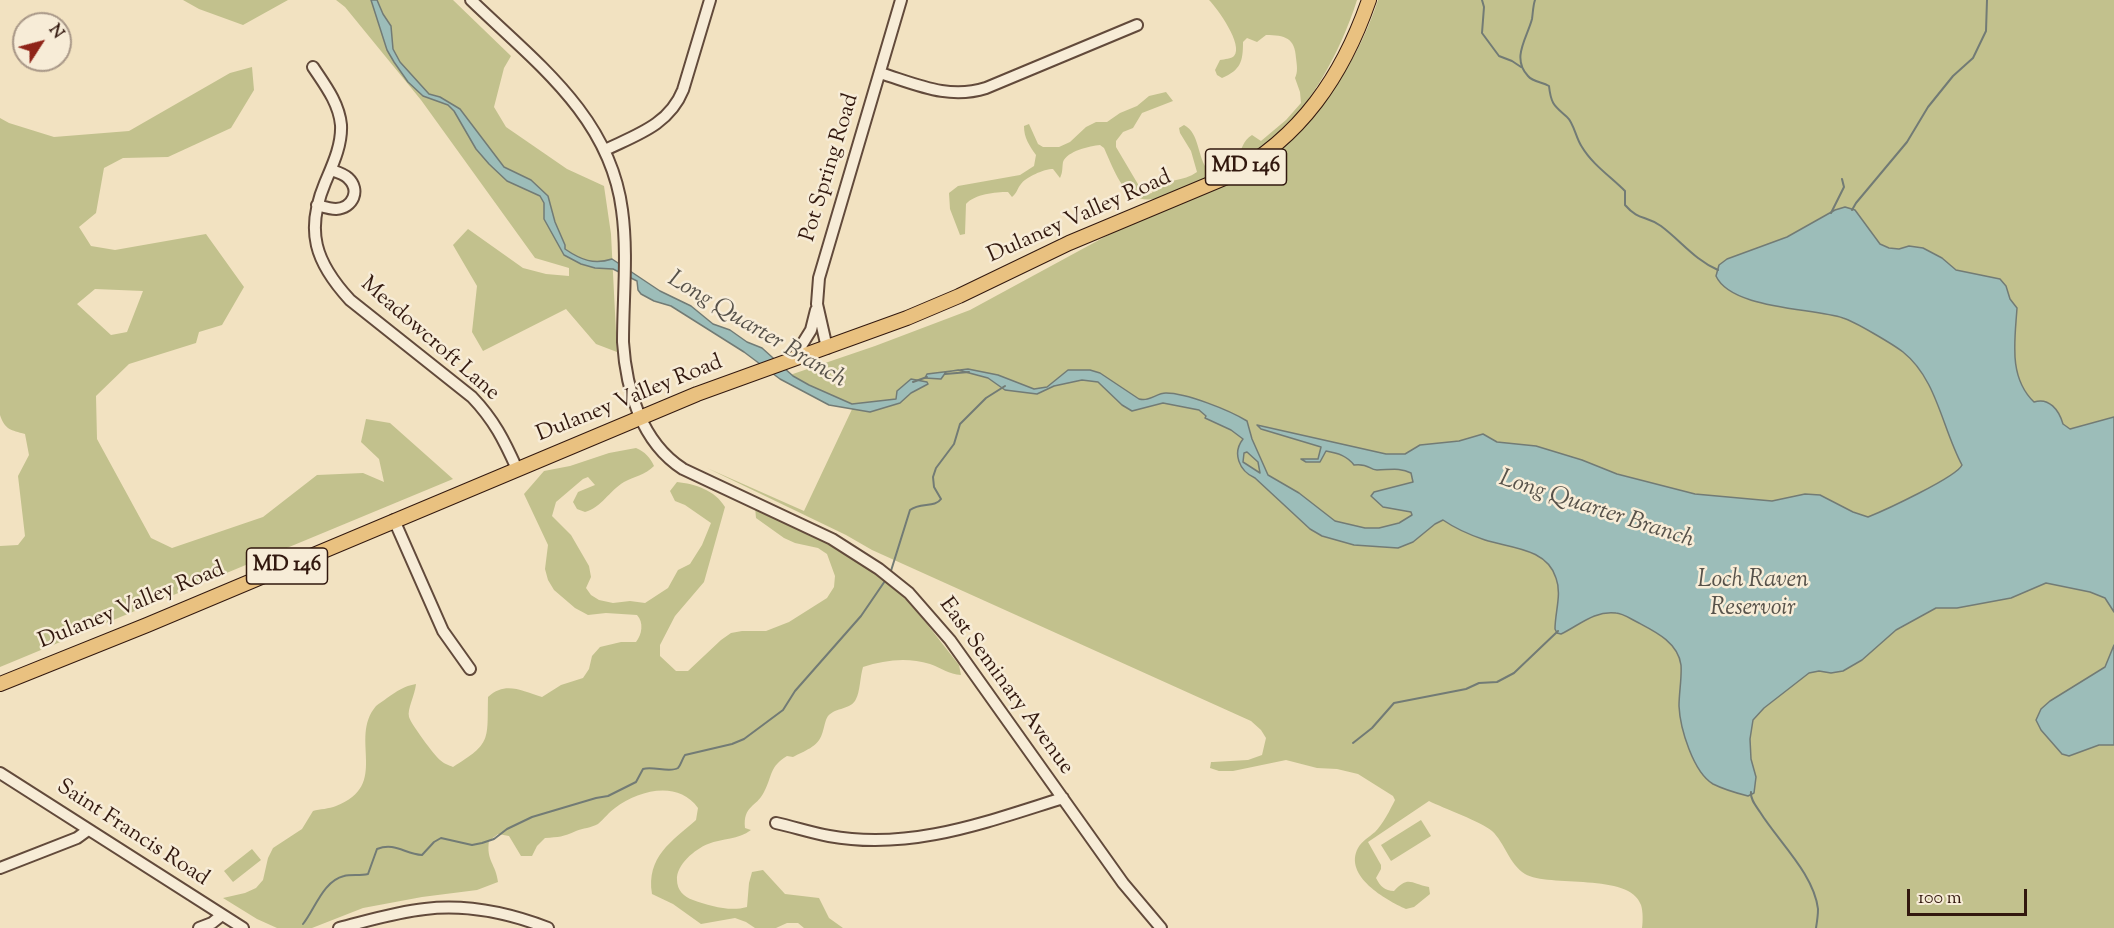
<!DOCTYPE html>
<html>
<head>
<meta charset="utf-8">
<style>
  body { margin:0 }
  #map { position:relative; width:2114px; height:928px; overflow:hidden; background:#f2e2c1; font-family:"Sorts Mill Goudy",serif }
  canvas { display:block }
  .north { position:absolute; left:12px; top:12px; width:60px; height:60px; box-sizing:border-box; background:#f7ecd7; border:2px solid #a89787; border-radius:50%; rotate:54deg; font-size:16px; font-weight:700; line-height:24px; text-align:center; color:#32180e }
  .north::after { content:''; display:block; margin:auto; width:21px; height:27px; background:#8f2418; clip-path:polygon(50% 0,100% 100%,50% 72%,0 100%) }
  .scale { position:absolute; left:1907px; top:889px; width:120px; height:27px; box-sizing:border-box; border:3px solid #32180e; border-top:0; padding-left:8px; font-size:18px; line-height:21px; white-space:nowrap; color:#32180e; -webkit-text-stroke:4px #f7ecd7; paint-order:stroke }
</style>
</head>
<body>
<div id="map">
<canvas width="2114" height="928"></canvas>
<div class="north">N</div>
<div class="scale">100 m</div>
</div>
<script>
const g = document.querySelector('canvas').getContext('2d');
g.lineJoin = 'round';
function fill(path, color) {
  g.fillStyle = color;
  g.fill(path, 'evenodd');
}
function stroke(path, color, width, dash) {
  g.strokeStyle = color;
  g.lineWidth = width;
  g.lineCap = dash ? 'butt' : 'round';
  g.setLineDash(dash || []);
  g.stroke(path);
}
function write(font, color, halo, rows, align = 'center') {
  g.font = font + ' "Sorts Mill Goudy",serif';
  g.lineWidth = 5;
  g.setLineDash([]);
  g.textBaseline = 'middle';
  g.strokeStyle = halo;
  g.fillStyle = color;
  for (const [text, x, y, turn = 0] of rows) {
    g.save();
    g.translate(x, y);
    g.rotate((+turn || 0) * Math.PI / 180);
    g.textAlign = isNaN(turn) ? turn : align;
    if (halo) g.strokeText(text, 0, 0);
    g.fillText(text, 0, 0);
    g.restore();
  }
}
const green = new Path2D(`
  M183,0H288L243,25L199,9Z
  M336,0H453L511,56L504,68L494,107L506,127L567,169L604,186L611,234L617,352L596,344L566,309L483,351L472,332L477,286L453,245L468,229L523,268L546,274L569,276V268L535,258L421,100L345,7Z
  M1209,0H1357C1341,51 1306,118 1261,148C1238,163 1213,175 1188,186C1171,194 1150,206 1132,195C1120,188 1110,161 1104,148L1100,145C1090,146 1067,151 1063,162C1062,168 1063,172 1060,178L1053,169C1044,169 1026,177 1021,184C1017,189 1017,193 1012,197L1008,192C995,192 975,194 966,204L965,234L960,235L950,209L949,193L958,186L1020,175L1034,166L1036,155C1029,145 1024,138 1024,126L1029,124L1038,144L1043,147H1059L1070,142L1086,127L1096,122H1107L1120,113L1137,106L1149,96L1166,92L1173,101L1142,113L1133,128L1123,132L1116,141V147L1142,191L1147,194L1152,193L1154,187C1167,179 1183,182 1197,172L1191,151L1180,133L1179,128L1184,125C1200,133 1197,158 1208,170L1230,165L1239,158C1241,149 1243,141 1252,135L1261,141L1286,120L1301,103L1300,92L1295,78C1298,72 1297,66 1296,58C1295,38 1285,35 1266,35L1257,42L1247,38L1243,42C1243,61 1241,70 1222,78L1217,75L1215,70L1220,60C1225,59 1231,59 1234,56C1244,45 1217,8 1209,0Z
  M1378,0H2114V928H1642C1643,922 1643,911 1641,905C1630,872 1549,888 1525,874C1509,864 1505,843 1492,831C1482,822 1443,808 1429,801L1368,842L1381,865V869L1376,878C1380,886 1385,891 1394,891C1409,875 1411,884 1429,887L1430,894L1414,907L1406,909C1386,900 1343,876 1358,848C1362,841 1369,837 1375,832C1383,824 1390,810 1395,800L1393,796L1358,774L1337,769L1317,768L1286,760L1233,771H1219L1210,768L1211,762H1213L1248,760L1262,755L1266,738L1261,730L1251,721L872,550L846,535L707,468L804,511L854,405L787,376L875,346L970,310L1134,221L1273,155C1323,115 1358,60 1378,0Z
  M252,67L254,90L231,128L168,157L123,158L104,168L96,213L79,227L91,246L115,250L206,234L244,287L222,325L199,332L196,343L129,364L96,396L97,439L151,538L172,548L263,517L317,475L363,473L384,482L379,459L361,442L366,419L390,423L453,479L0,667V546L18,545L25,536L18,476L29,455L25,434C11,430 5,430 0,415V118L9,123L54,137L129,131L230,73ZM95,289L143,291L127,332L111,335L77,304Z
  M636,448C645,452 650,457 654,466C645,475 635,476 624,482C609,491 602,507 585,512L577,509L573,502L578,492L595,485L588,477L583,479L556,502L552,516L571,535L589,566L591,577L586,588L591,595L599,600L613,603L630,601L645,603L668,588L678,570L690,564L702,545L711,523L685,505L675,501L670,491L677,482C695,484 715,490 725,507L704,582L675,616L660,645V656L676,671H688L721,640L731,633L742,631H766L789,622L827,598L834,587L835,576L827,554L818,548L795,543L784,538L756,518L755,507C800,529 850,548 887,581C915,606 936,636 959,665L961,675C949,674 941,668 930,664C907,657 885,660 863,667C860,677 860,692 856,699C851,710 836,707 828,716C825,720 824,729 822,734C818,747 804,751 793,757L787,756C769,767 773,775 764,792C756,808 743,805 745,828L751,830C738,840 723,838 708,844C695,849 676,865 677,880C677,890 684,897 693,900C710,906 730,912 747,907L749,883L752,872L763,870L785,894L819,898L829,918L843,928H804L798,923H787L776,928H755L746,922L735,918L701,924L673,904L652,894C646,857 672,841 696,820L698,808C678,780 639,790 615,808C609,812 604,819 598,824C591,828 583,828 576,831C563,837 559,837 545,838L537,846L532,856H521L509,836L498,834L489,841C486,861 496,864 498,882L477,890L422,897L363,908L312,928H277L257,919L223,898L245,893L256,888L263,880L268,858L273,848L302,829L313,811C320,809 329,809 336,806C391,785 348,739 376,706C379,703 384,701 387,698C397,691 404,686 416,684C415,695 407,709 409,717C411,724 434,755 440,760C444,764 449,765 453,767C492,743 487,740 488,697C506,681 521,691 542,697L561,685L583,678L589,669L592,656L600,647L621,642H636C642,635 644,622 637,615L606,613L588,615L575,608L554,590L548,580L545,569L548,545L524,494L544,471L570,466L609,453Z
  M1421,820L1431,836L1391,861L1381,845Z
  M252,849L261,860L233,882L224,871Z`);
const water = new Path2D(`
  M371,0H377L383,14L391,26L393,49L400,62L429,94L440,97L460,109L504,167L531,180L548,196L555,222L565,245V249C581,260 594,265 612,259L660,291L691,306L713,324L730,330L747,342L762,348L793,376L809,385L852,404L896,399L897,391L911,379L927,382L928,384L911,393L900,403L870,412L829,405L780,379L744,352L671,306L654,301L641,294L638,290L637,281L613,269L595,268L581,264L564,255L544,219V203L540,196L507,181L489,164L476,149L454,111L448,105L423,96L408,82L394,62L387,50Z
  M1845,207L1855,210L1880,244L1889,248L1899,249L1909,246L1923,248L1942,258L1956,270L2000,279L2006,286L2010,299L2017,308C2015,340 2008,377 2034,402C2049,397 2059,410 2063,424L2070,429L2114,417V612L2105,598L2090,592L2046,583L2011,598L1957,608H1936L1896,630L1862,660L1843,671L1831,673L1819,671L1809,673L1764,708L1753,720L1750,739L1751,759L1756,777L1754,793L1748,796C1736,793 1723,789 1713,784C1693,772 1680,728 1679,706C1679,692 1682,678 1681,665C1678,642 1654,631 1637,622C1631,619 1622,613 1616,613C1595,610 1578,626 1561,634L1557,633L1555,629C1555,612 1562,594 1556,578C1547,548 1510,548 1485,540C1470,535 1456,529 1443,520L1435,524L1413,542L1398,548L1354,545L1322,536L1310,529L1255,478C1239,471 1232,453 1243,439L1231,430L1205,418L1206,416L1199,410L1163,403L1132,411L1122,405L1098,382L1082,380L1054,386L1037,394L1005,390L988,378L958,370L946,372L941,379L925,378L927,374L968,369L998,375L1034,389L1047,387L1068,370H1090L1100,373L1139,399C1150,402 1156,393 1166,393C1186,393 1229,410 1247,421L1252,439L1268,475L1299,493L1335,521L1365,528H1379L1399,523L1412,515L1411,512L1383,507L1371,496L1374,492L1413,482L1411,473C1400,467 1389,470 1377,470C1369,470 1369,463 1354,465C1347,456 1338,453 1326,451L1320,462H1306L1301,459H1318L1321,447L1261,429L1257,425L1386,454H1405L1420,445L1459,441L1483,434L1497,442L1536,446L1582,460L1617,474L1695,494L1772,501L1805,494L1820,495L1853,512L1868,517C1883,511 1957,477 1962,465C1942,428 1937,379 1903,352C1894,345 1854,321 1843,318C1812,308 1731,309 1716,276L1719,265L1727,259L1787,237L1835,210ZM1247,452L1258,462L1260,473L1243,462L1244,453Z
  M2114,645V745H2099L2069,756L2062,754L2041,730L2036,720L2041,709L2050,701L2105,667Z`);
const stream = new Path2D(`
  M1482,0L1484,7L1482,33L1499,56L1512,61L1521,67
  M1535,0C1533,6 1533,12 1532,19C1527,38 1511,58 1528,76C1533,82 1542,82 1549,86C1551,105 1555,106 1567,117C1574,123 1576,139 1582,147C1592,164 1611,177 1625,191V205C1639,221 1645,215 1661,226C1681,241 1695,260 1718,270
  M1852,210L1856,203L1907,142L1928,107L1953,76L1973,58L1986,31L1987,0
  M1831,213L1844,187L1842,179
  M945,374L969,372
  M913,382L927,377
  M890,574L910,510C920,502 935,508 941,499L934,487L933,477L936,468L954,444L960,424L986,398L1005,386
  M1353,743L1372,728L1394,703L1466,689L1479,683L1497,682L1514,673L1558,631
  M1751,792C1750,799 1756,806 1760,812C1778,841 1814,874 1818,909C1818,915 1817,922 1816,928
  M303,924C315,909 323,881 344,876C351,874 360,876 368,874L377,849C395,842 405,854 422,855L434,842L441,838L472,845L482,843L494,839L507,829L532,817L596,798L608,796L636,782L643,769C653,766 670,773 678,768C681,765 682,759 685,755L732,744L744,739L783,710L795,691L861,616L887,578`);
const minor = new Path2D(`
  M471,0C534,61 610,116 622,210C628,253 623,298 623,342C626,389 641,442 683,469L832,539L879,569L909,593L950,640L1123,883L1161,928
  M313,67C325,85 339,103 341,125C342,145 333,164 325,183C305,231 315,262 350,300L472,397C494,420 504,440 517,469
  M880,73C916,84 948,100 986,88L1137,25
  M605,150C636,135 669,125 683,90L710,0
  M317,205C324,207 330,209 336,209C353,208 361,190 348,178C344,174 337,172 331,170
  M827,348L817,304L819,278L901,0
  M793,359L811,330L816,310
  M394,520L443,631L470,669
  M0,773L243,928
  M776,823C794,827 812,833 829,836C911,851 986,822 1063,798
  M0,868L77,838L88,830
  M199,928L212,923L222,915
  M339,928C367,921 396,912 425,909C466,904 509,913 548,928`);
const major = new Path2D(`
  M0,684L147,625L697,394L907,318L959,296L1069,243L1229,176C1301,138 1343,75 1369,0`);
const shields = [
  [1246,167,81],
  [287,566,81]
];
const shieldNames = [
  ["MD 146",1246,167],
  ["MD 146",287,566]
];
const streetNames = [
  ["Pot Spring Road",831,168,-73],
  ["Dulaney Valley Road",1080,218,-24],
  ["Meadowcroft Lane",429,340,41],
  ["Dulaney Valley Road",630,400,-22],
  ["Dulaney Valley Road",132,607,-22],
  ["East Seminary Avenue",1005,687,54],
  ["Saint Francis Road",132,834,33]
];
const waterNames = [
  ["Long Quarter Branch",756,331,31],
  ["Long Quarter Branch",1596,511,18],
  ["Loch Raven",1753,582],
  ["Reservoir",1753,610]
];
fill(green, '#c2c18d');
fill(water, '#9cbdb9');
stroke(water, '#727b75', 1.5);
stroke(stream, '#727b75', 2);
stroke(minor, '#624a3b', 14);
stroke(major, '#32180e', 16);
stroke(minor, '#f7ecd7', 10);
stroke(major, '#e9c180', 14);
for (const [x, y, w] of shields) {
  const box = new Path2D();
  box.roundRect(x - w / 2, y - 18, w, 36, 4.5);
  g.fillStyle = '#f7ecd7';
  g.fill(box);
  stroke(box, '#32180e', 1.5);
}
write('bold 21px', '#32180e', null, shieldNames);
write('22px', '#32180e', '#f7ecd7', streetNames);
write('italic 24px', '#57524a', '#f7ecd7', waterNames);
</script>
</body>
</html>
